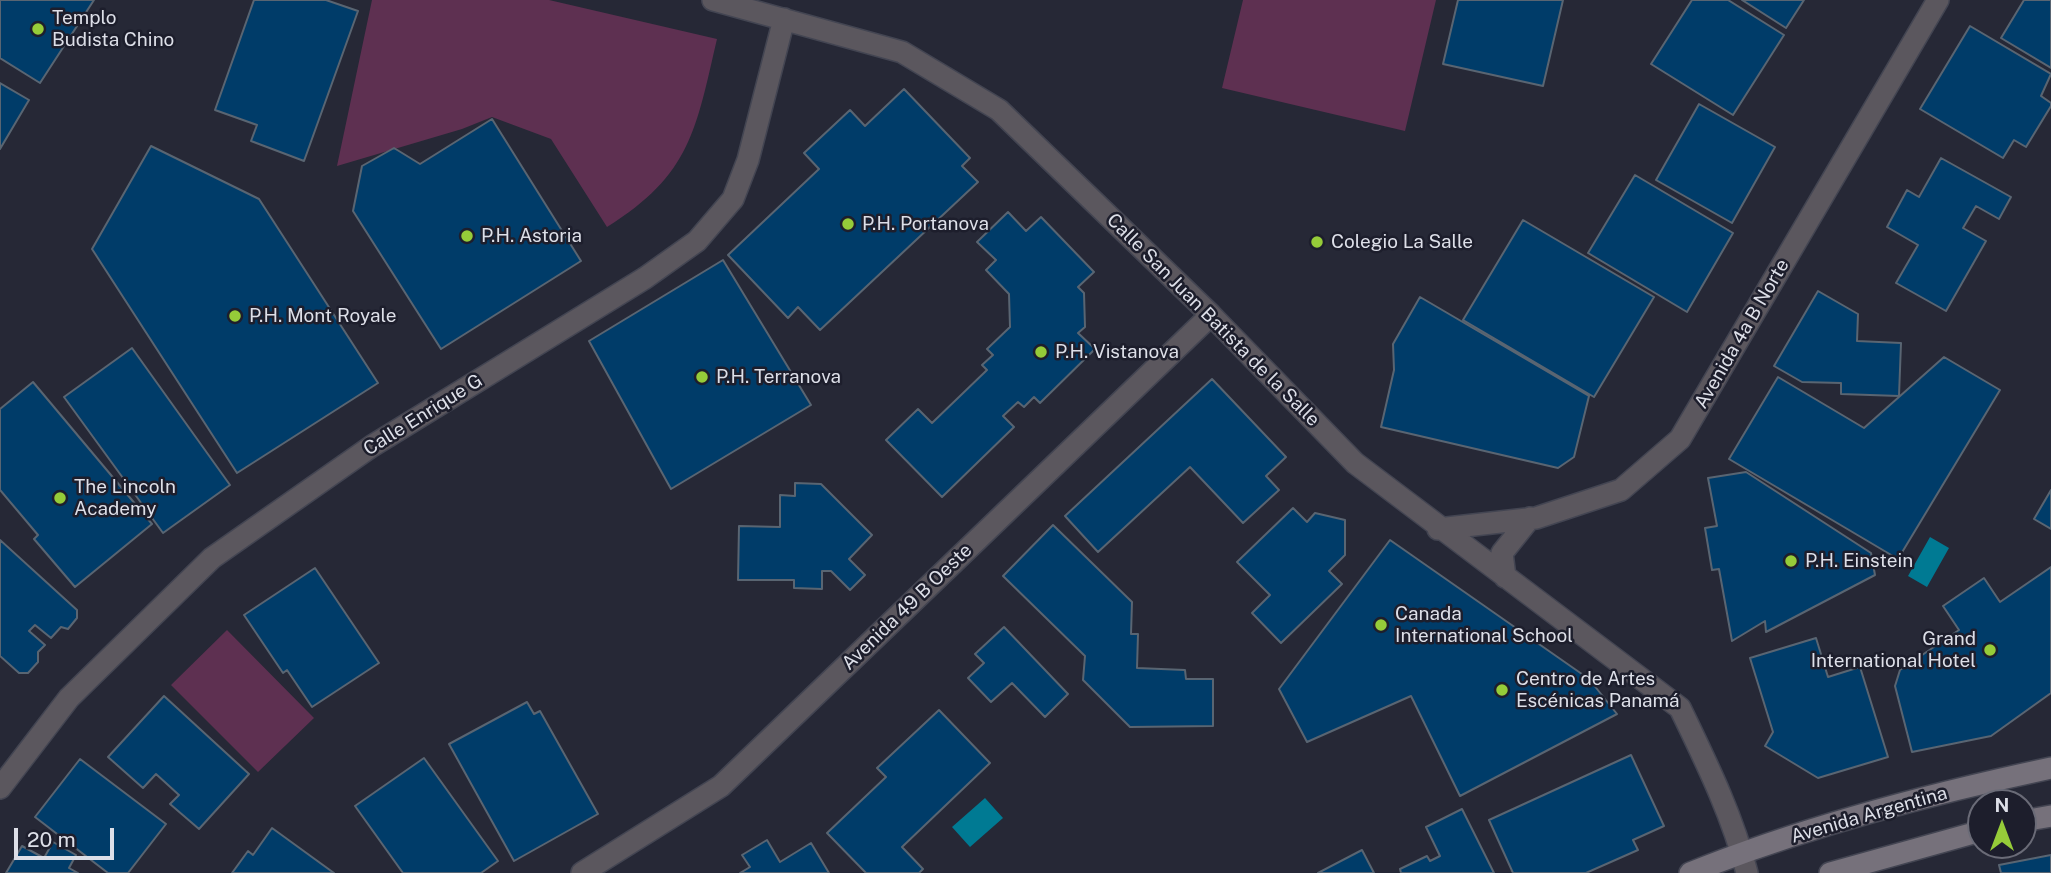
<!DOCTYPE html>
<html>
<head>
<meta charset="utf-8">
<style>
  body { margin:0 }
  #map { position:relative; width:2051px; height:873px; overflow:hidden; background:#262836; font-family:"Public Sans",sans-serif }
  canvas { display:block }
  .north { position:absolute; left:1967px; top:789px; width:70px; height:70px; box-sizing:border-box; background:#1d1e2c; border:2px solid #6a6b77; border-radius:50%; rotate:0deg; font-size:19px; font-weight:700; line-height:28px; text-align:center; color:#dddfe8 }
  .north::after { content:''; display:block; margin:auto; width:24px; height:32px; background:#96cc39; clip-path:polygon(50% 0,100% 100%,50% 72%,0 100%) }
  .scale { position:absolute; left:14px; top:828px; width:100px; height:32px; box-sizing:border-box; border:4px solid #dddfe8; border-top:0; padding-left:9px; font-size:21px; line-height:24px; white-space:nowrap; color:#dddfe8; -webkit-text-stroke:5px #1d1e2c; paint-order:stroke }
</style>
</head>
<body>
<div id="map">
<canvas width="2051" height="873"></canvas>
<div class="north">N</div>
<div class="scale">20 m</div>
</div>
<script>
const g = document.querySelector('canvas').getContext('2d');
g.lineJoin = 'round';
function fill(path, color) {
  g.fillStyle = color;
  g.fill(path, 'evenodd');
}
function stroke(path, color, width, dash) {
  g.strokeStyle = color;
  g.lineWidth = width;
  g.lineCap = dash ? 'butt' : 'round';
  g.setLineDash(dash || []);
  g.stroke(path);
}
function write(font, color, halo, rows, align = 'center') {
  g.font = font + ' "Public Sans",sans-serif';
  g.lineWidth = 5;
  g.setLineDash([]);
  g.textBaseline = 'middle';
  g.strokeStyle = halo;
  g.fillStyle = color;
  for (const [text, x, y, turn = 0] of rows) {
    g.save();
    g.translate(x, y);
    g.rotate((+turn || 0) * Math.PI / 180);
    g.textAlign = isNaN(turn) ? turn : align;
    if (halo) g.strokeText(text, 0, 0);
    g.fillText(text, 0, 0);
    g.restore();
  }
}
const green = new Path2D(`
  M372,0H549L717,39C696,129 691,175 607,227L551,139L492,117L462,129L337,166Z
  M1243,0H1436L1405,131L1222,88Z
  M227,630L314,718L258,772L171,685Z`);
const water = new Path2D(`
  M1930,537L1949,548L1927,587L1908,576Z
  M985,798L1003,818L970,847L952,827Z`);
const building = new Path2D(`
  M0,0H94L40,83L0,58Z
  M254,0H326L358,11L304,161L251,141L257,125L215,110Z
  M1458,0H1563L1543,86L1443,64Z
  M1692,0H1728L1784,35L1733,115L1651,64Z
  M1742,0H1804L1786,28Z
  M2024,0H2051V68L2001,38Z
  M1970,26L2051,74L2041,96L2051,103V106L2026,147L2014,140L2003,158L1920,109Z
  M0,83L29,100L0,149Z
  M904,89L970,158L962,166L978,182L820,330L798,307L788,318L728,255L819,169L804,153L850,110L865,126Z
  M1699,104L1775,147L1732,223L1656,180Z
  M492,119L581,261L441,349L353,211L362,166L394,148L420,164Z
  M151,146L259,199L378,383L237,473L92,249Z
  M1941,158L2011,197L1999,219L1976,206L1963,228L1986,241L1946,311L1896,283L1918,245L1887,227L1907,190L1919,197Z
  M1635,175L1733,233L1687,312L1588,253Z
  M1008,212L1026,231L1041,217L1094,272L1078,287L1084,293L1085,327L1078,333L1095,349L1040,403L1034,397L1024,407L1018,402L1003,416L1014,427L942,497L886,440L918,409L932,423L987,370L982,365L993,355L987,349L1010,327L1009,294L986,270L996,260L977,242Z
  M1523,220L1654,297L1594,397L1463,320Z
  M723,260L811,405L671,489L589,341Z
  M1818,291L1858,314L1857,341L1901,343L1899,396L1841,394V383L1802,382L1774,366Z
  M1420,297L1589,396L1574,457L1558,468L1381,427L1394,370L1393,344Z
  M132,348L230,485L163,533L64,397Z
  M1944,357L2000,390L1898,559L1729,459L1778,377L1864,428Z
  M1212,379L1286,457L1266,476L1279,490L1243,523L1190,467L1098,552L1065,516Z
  M33,382L152,524L75,587L34,539L38,535L0,490V409Z
  M1746,472L1871,553L1875,575L1766,632L1765,621L1732,641L1719,569L1712,570L1705,528L1717,526L1708,478Z
  M795,483L821,484L872,535L849,559L865,575L850,590L831,571H822V589L794,588V580H738L739,526L780,527V495L795,496Z
  M2051,490V529L2034,519Z
  M1293,508L1307,522L1315,513L1345,520V555L1329,571L1342,584L1281,643L1252,613L1270,595L1237,562Z
  M1053,525L1132,602L1131,634H1138L1137,668L1185,670L1186,679H1213V726L1130,727L1083,680L1085,656L1003,576Z
  M0,540L77,610V618L68,629L61,627L51,638L35,625L29,631L45,645L38,652V662L28,673H19L0,656Z
  M1390,540L1589,679L1617,714L1460,796L1411,696L1307,742L1279,689Z
  M2051,567V693L1991,736L1912,752L1895,686L1900,670L1959,630L1943,606L1984,578L2000,602Z
  M315,568L379,663L312,707L287,670L283,673L244,615Z
  M1004,627L1068,694L1045,717L1012,683L991,702L968,678L984,663L975,654Z
  M1816,638L1828,677L1860,667L1888,757L1818,778L1765,746L1773,732L1750,658Z
  M164,696L249,774L199,829L170,804L179,795L156,774L143,788L108,757Z
  M527,702L534,714L540,711L598,814L514,861L449,744Z
  M939,710L990,763L902,847L923,869L919,873H866L827,833L886,777L877,768Z
  M1631,755L1664,826L1633,840L1638,850L1586,873H1513L1489,820Z
  M424,758L498,861L481,873H403L355,806Z
  M80,759L166,824L128,873H108L35,817Z
  M1462,809L1494,873H1401L1400,869L1427,856L1430,861L1440,856L1426,827Z
  M272,828L334,873H232L248,851L253,855Z
  M767,840L780,862L811,843L829,873H740L750,867L742,855Z
  M53,842L76,855L69,868L78,873H6L22,846L44,858Z
  M1362,850L1374,873H1318Z
  M2051,855V873H2001L1999,865Z`);
const street = new Path2D(`
  M713,0L902,52L999,110L1211,315L1355,463L1680,708C1705,760 1733,816 1747,873
  M1438,529L1536,518L1621,490L1680,439L1938,0
  M1505,577L1502,553L1530,518
  M0,788L69,698L212,558L372,446L645,278L697,241L733,199L748,160L784,19
  M582,873L721,786L1211,315`);
const secondary = new Path2D(`
  M2023,821L2051,816
  M1690,873C1806,826 1929,794 2051,768
  M1830,873L1981,831`);
const markers = [
  [38,29,7,"#96cc39"],
  [848,224,7,"#96cc39"],
  [467,236,7,"#96cc39"],
  [1317,242,7,"#96cc39"],
  [235,316,7,"#96cc39"],
  [1041,352,7,"#96cc39"],
  [702,377,7,"#96cc39"],
  [60,498,7,"#96cc39"],
  [1791,561,7,"#96cc39"],
  [1381,625,7,"#96cc39"],
  [1990,650,7,"#96cc39"],
  [1502,690,7,"#96cc39"]
];
const poiNames = [
  ["Templo",52,18],
  ["Budista Chino",52,40],
  ["P.H. Portanova",862,224],
  ["P.H. Astoria",481,236],
  ["Colegio La Salle",1331,242],
  ["P.H. Mont Royale",249,316],
  ["P.H. Vistanova",1055,352],
  ["P.H. Terranova",716,377],
  ["The Lincoln",74,487],
  ["Academy",74,509],
  ["P.H. Einstein",1805,561],
  ["Canada",1395,614],
  ["International School",1395,636],
  ["Grand",1976,639,"right"],
  ["International Hotel",1976,661,"right"],
  ["Centro de Artes",1516,679],
  ["Escénicas Panamá",1516,701]
];
const streetNames = [
  ["Calle San Juan Batista de la Salle",1213,320,45],
  ["Avenida 4a B Norte",1742,334,-60],
  ["Calle Enrique G",423,415,-32],
  ["Avenida 49 B Oeste",907,607,-44],
  ["Avenida Argentina",1869,815,-16]
];
fill(green, '#5e3051');
fill(water, '#007a93');
fill(building, '#003c69');
stroke(building, '#596572', 2);
stroke(street, '#434552', 24);
stroke(secondary, '#434552', 24);
stroke(street, '#5b575e', 21);
stroke(secondary, '#76717b', 21);
for (const [x, y, r, color] of markers) {
  const dot = new Path2D();
  dot.arc(x, y, r, 0, 2 * Math.PI);
  g.fillStyle = color;
  g.fill(dot);
  stroke(dot, '#1d1e2c', 2.5);
}
write('19px', '#dddfe8', '#1d1e2c', poiNames, 'left');
write('19px', '#dddfe8', '#1d1e2c', streetNames);
</script>
</body>
</html>
